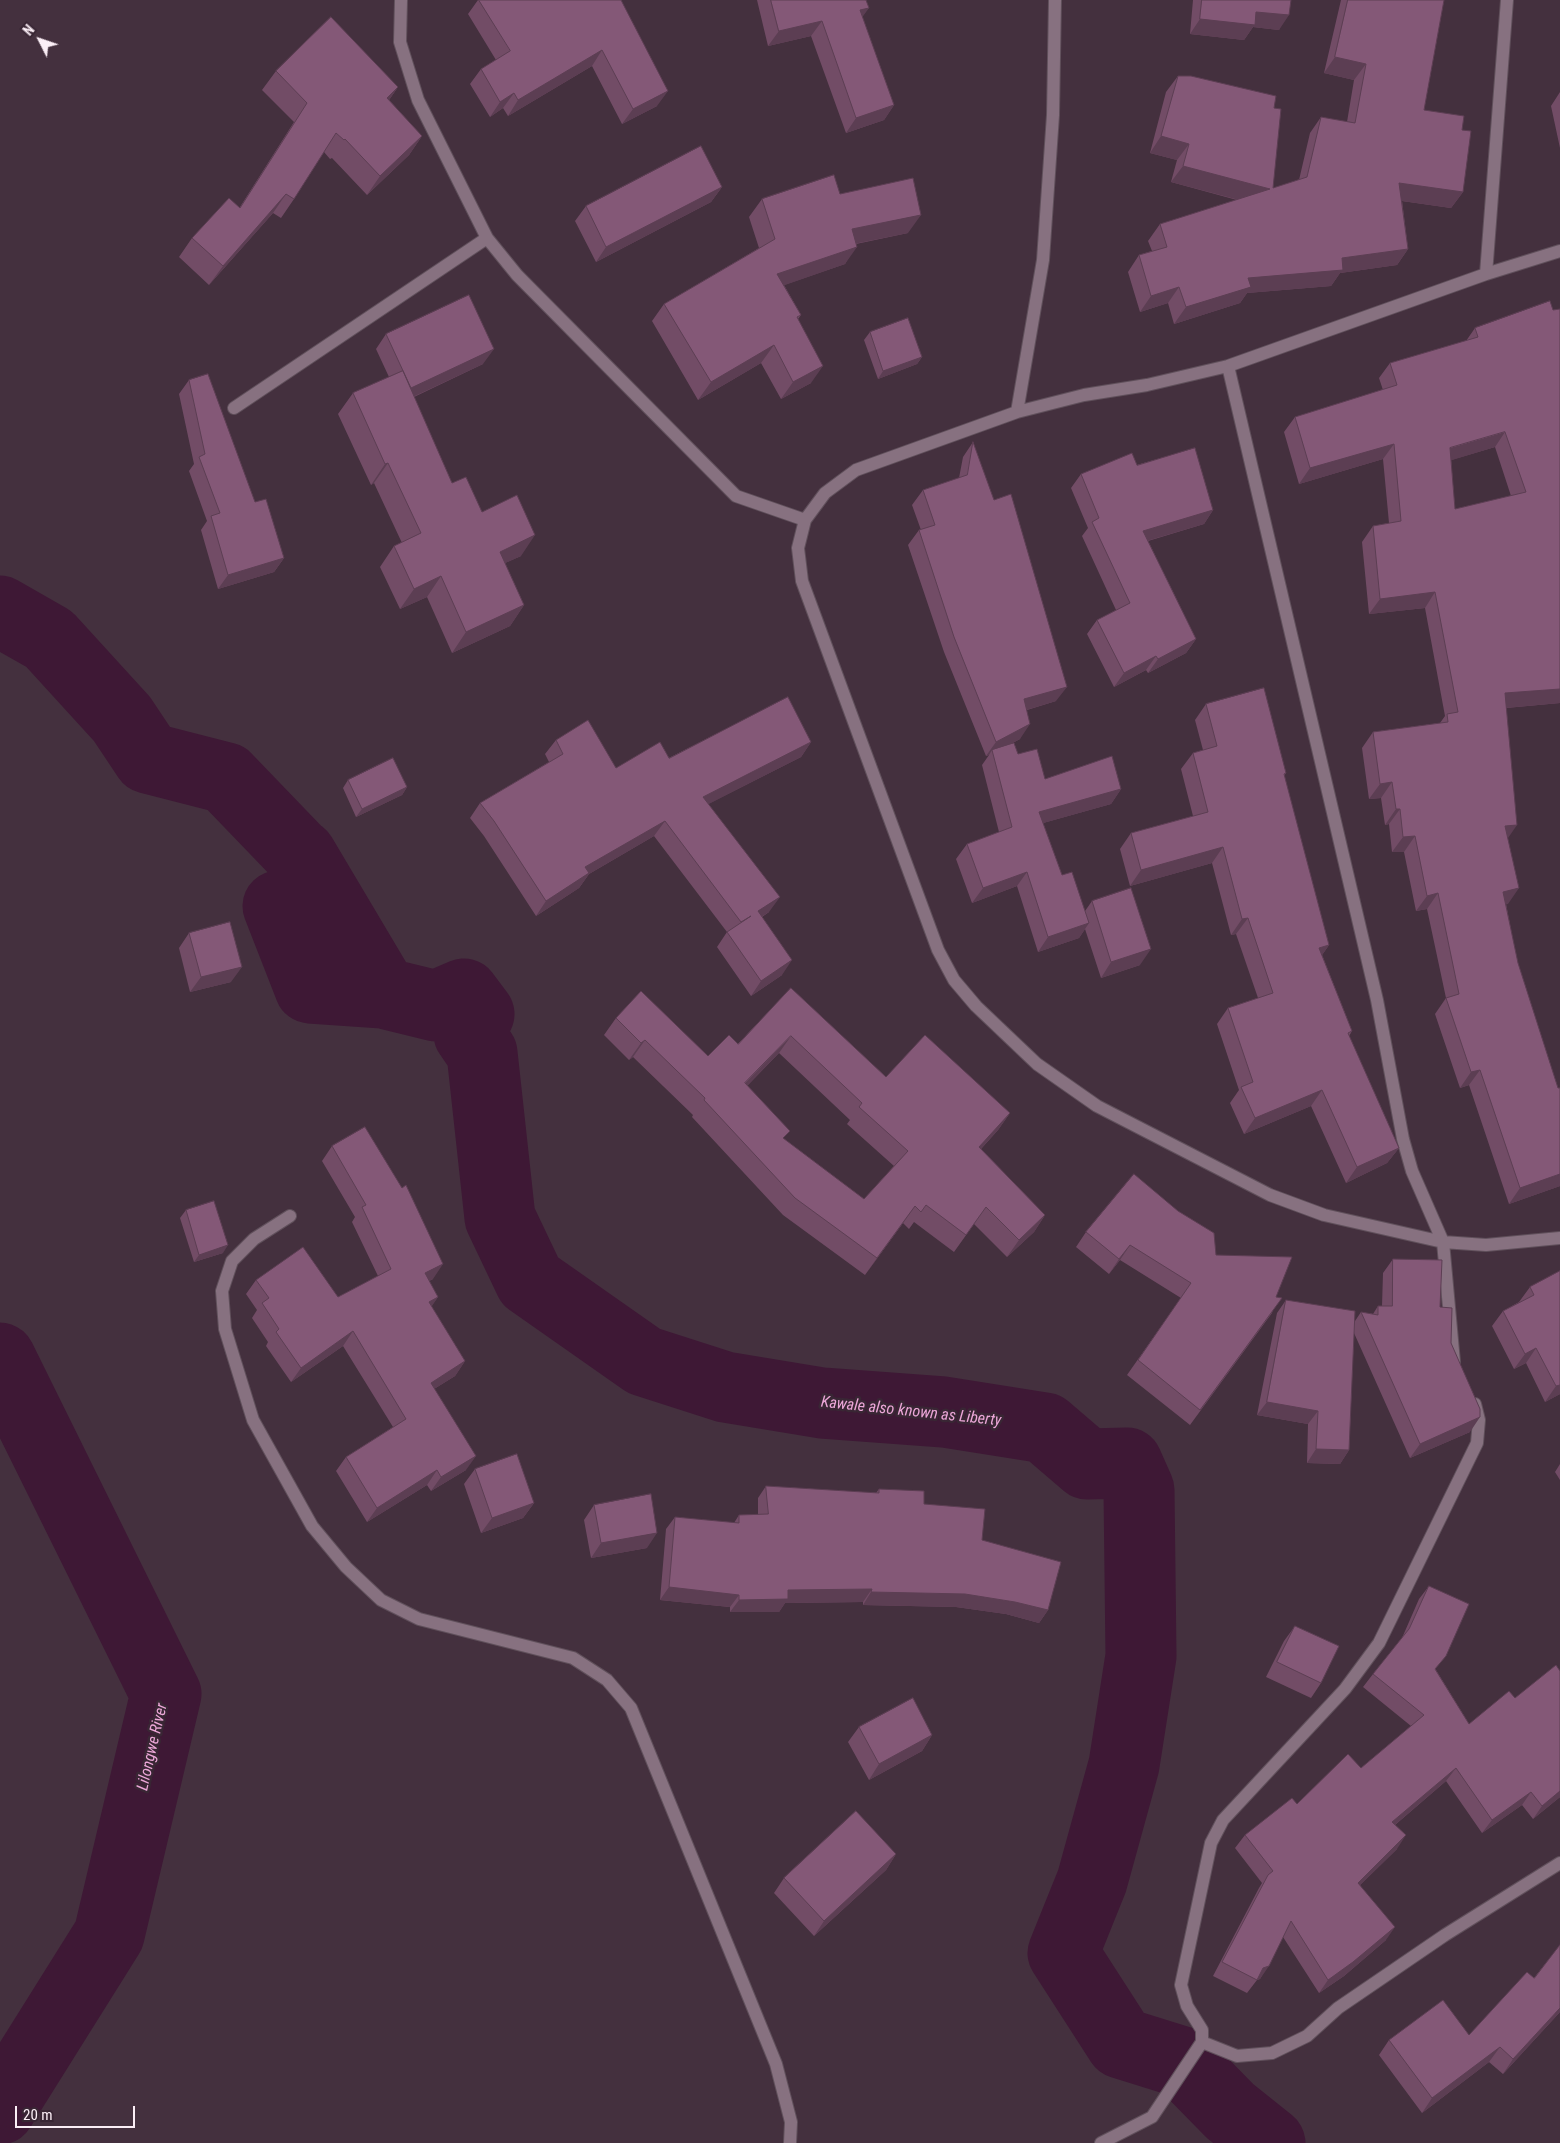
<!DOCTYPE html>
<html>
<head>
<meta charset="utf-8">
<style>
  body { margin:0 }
  #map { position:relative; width:1560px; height:2143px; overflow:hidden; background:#44303e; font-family:"Roboto Condensed",sans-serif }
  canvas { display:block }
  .north { position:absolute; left:15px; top:15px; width:50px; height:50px; -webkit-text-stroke:4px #392634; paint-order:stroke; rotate:311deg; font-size:14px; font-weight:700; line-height:20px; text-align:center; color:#fbeef6 }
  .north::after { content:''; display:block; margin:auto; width:18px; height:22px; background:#fbeef6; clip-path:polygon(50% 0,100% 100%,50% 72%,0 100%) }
  .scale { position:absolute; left:15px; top:2106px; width:120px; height:22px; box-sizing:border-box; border:2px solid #fbeef6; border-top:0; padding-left:6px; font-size:15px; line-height:18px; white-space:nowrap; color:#fbeef6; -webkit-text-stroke:4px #392634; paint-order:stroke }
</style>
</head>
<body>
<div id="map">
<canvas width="1560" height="2143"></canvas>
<div class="north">N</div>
<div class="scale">20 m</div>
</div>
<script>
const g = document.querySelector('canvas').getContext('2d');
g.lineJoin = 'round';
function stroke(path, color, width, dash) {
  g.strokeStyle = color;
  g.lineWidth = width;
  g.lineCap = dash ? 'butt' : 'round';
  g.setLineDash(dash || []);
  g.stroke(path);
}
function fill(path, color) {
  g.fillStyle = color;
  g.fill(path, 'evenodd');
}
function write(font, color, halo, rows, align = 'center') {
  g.font = font + ' "Roboto Condensed",sans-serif';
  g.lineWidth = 5;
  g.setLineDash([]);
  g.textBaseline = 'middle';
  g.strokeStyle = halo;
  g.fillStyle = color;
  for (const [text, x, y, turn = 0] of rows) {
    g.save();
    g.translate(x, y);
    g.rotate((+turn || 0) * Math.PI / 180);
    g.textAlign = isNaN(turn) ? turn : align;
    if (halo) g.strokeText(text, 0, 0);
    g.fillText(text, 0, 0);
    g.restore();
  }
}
const river = new Path2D(`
  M0,611L49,639L122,719L148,758L226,778L303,858
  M301,855L383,993
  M278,906L310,988L383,993L436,1006L464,994L479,1014L469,1034L482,1053L500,1218L530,1281L644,1361L725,1387L822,1403L944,1412L1045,1428L1087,1464L1127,1463L1139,1490L1141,1656L1124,1765L1092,1881L1063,1953L1121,2043L1182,2062L1230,2111L1270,2143
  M0,1358L166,1694L109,1935L0,2109`);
const minor = new Path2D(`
  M401,0L400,42L418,100L487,238L517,275L736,496L805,520
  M1560,251L1486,274L1228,366L1147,385L1084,395L1017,412L856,470L825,493L805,520L798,548L802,581L938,950L954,980L976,1006L1037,1064L1097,1106L1270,1195L1324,1215L1443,1242L1486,1245L1560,1238
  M1486,274L1507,0
  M1228,366L1377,1000L1403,1139L1412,1171L1443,1242L1454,1362
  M234,408L487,238
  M1017,412L1043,260L1053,115L1055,0
  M290,1216L254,1239L232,1261L222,1291L225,1329L253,1420L312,1526L346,1567L381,1600L419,1619L573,1658L607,1680L631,1708L776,2064L791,2122L790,2143
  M1202,2042L1237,2056L1272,2053L1307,2036L1338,2008L1445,1935L1560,1863
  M1101,2143L1152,2117L1202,2042V2030L1187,2006L1181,1985L1211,1843L1223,1820L1345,1689L1379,1643L1477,1443L1479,1420L1475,1404`);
const wall = new Path2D(`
  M478,0H621L657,106L622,124L592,66L508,116L503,108L490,117L470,84L481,69L496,60L468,14Z
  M757,0H866L862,17L894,105L884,120L846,133L811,36L768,46Z
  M1193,0H1291L1279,30L1253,27L1244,40L1190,34Z
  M1341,0H1444L1424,110L1462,130L1463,192L1451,208L1402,201L1408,249L1397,265L1340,273L1331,286L1247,293L1240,303L1174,324L1168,303L1140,312L1128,272L1139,255L1152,251L1148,241L1160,224L1237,200L1171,182L1177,160L1150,153L1166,92L1178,76L1274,108L1273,188L1299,180L1310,133L1321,117L1347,122L1354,80L1324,73Z
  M276,71L398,87L389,100L422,136L409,155L367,195L332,158L330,159L324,152L294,199L281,218L273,213L209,285L179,257L192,238L240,207L294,122L262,90Z
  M1560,92V148L1551,106Z
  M722,187L711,202L596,262L575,221L586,206Z
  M840,194L908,233L856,244L845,264L784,285L801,315L798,319L811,383L781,399L761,363L698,400L652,321L664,304L759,248L749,217L762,199Z
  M1560,309V703L1506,708L1508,904H1506L1560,1186L1509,1204L1469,1085L1460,1088L1435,1014L1446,998L1427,909L1416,911L1404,852H1392L1389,824L1385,825L1381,798L1369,799L1362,748L1373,732L1440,723L1445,716L1425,608L1369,614L1362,542L1373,526L1389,523L1383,459L1299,484L1284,432L1295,417L1383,390L1379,378L1390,363L1466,341L1475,328ZM1495,447L1511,496L1455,509L1451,460Z
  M870,332L922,357L917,364L878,379L864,340Z
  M386,334L483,364L414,397L452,483L482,512L521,556L505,563L524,605L510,626L452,653L427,597L400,609L380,567L394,546L402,543L374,483L371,485L338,414L353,393L389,377L376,349Z
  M189,380L255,502L284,558L274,572L218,589L201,530L207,521L189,471L194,464L179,394Z
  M973,442L1056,701L1027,710L1020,739L1007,746L1045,779L1121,789L1111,804L1043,823L1062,875L1085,911L1092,901L1140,965L1101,978L1085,929L1079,938L1038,952L1017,886L972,903L956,859L967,844L999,832L982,765L989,755L986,756L944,652L908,545L919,530H921L912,505L923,490L959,478L963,457Z
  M1137,465L1213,510L1204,524L1148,541L1196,639L1186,653L1148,673L1146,670L1114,687L1087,634L1097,620L1116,610L1082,536L1088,528L1071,488L1081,474Z
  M1206,704L1286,773L1284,776L1329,945L1322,955L1352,1031L1349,1036L1399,1148L1387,1163L1346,1183L1311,1106L1244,1134L1230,1103L1239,1090L1217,1024L1228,1008L1258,998L1236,934L1231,935L1212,863L1130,886L1120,849L1131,833L1193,816L1181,769L1193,753L1203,750L1195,720Z
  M556,740L616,768L669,758L811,742L801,757L708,804L769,912L762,917L782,975L751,996L717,947L727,932L654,836L589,874L579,888L536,916L484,836L470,818L480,803L549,762L545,754Z
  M348,780L407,787L402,795L356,817L343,788Z
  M189,933L231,982L190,992L179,948Z
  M791,988L886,1077L1010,1113L998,1130L981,1149L1045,1215L1034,1232L1007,1257L974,1224L954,1252L914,1222L909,1229L903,1223L865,1275L783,1215L692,1117L693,1115L633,1057L629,1060L604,1035L616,1018L708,1056L738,1044ZM779,1053L850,1120L847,1124L894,1166L864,1199L784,1139L747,1086Z
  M332,1146L433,1279L429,1281L438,1297L431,1306L465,1361L455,1376L434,1389L466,1470L431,1491L427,1485L367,1522L336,1471L346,1457L393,1427L343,1346L291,1382L266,1346L268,1342L252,1318L257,1310L246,1294L256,1280L338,1297L378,1276L352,1222L355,1217L322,1161Z
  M186,1210L223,1253L194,1262L180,1218Z
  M1086,1232L1216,1255L1276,1297L1272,1313L1190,1425L1127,1375L1181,1298L1120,1260L1109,1274L1076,1247Z
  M1393,1259L1440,1307L1451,1343L1470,1432L1410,1458L1354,1333L1349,1450L1340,1464L1307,1463L1308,1424L1257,1415L1277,1313L1286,1300L1355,1321L1361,1312L1373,1314L1378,1306H1382L1383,1273Z
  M1560,1271V1394L1545,1402L1526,1363L1514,1369L1492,1326L1503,1311L1519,1302L1530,1287Z
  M1560,1464V1480L1555,1472Z
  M475,1469L534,1503L523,1518L481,1533L464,1484Z
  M766,1486L876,1493L879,1489L924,1504L982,1540L1048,1610L1039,1623L1006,1614L956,1607L863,1605V1602L785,1603L779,1612H730V1607L660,1600L666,1529L675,1517L734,1523L739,1515H758V1498Z
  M594,1505L647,1548L591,1558L584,1520Z
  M1429,1586L1436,1670L1469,1724L1560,1797L1533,1819L1522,1805L1482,1833L1446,1781L1395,1825L1397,1849L1360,1885L1386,1940L1344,1976L1319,1993L1283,1937L1260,1979L1257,1980L1247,1993L1213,1976L1259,1888L1262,1883L1235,1848L1245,1835L1297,1804L1361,1768L1411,1726L1363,1687L1373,1674L1402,1638L1419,1599Z
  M1295,1626L1321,1683L1311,1698L1266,1677L1284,1641Z
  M859,1727L932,1735L922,1751L869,1780L848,1742Z
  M896,1854L886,1870L814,1936L774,1893L784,1878Z
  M1560,2012L1503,2074L1489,2062L1422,2113L1379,2055L1389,2040L1469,2035Z`);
const shadedWall = new Path2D(`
  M869,8L858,23L860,10Z
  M1256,12L1289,15L1279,30L1253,27L1244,40L1190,34L1200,19Z
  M822,21L811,36L768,46L779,31Z
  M602,50L592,66L508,116L518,100Z
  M1335,57L1366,64L1354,80L1324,73Z
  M398,87L385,106L387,98Z
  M668,91L657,106L622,124L633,109Z
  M514,93L503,108L490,117L500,102Z
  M894,105L884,120L846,133L856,118Z
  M422,136L409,155L367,195L380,176Z
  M1161,136L1189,144L1177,160L1150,153Z
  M1183,166L1270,189L1258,205L1171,182Z
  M1399,183L1463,192L1451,208L1388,199Z
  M722,187L711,202L596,262L606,247Z
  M286,194L273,213L209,285L223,266Z
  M921,215L908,233L839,247L852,229Z
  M857,247L845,264L765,292L777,274Z
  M1408,249L1397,265L1340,273L1331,286L1247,293L1240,303L1174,324L1186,307L1248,278L1342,258Z
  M1179,287L1168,303L1140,312L1151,296Z
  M774,345L761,363L698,400L711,382Z
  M494,349L483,364L400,403L411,388Z
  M922,357L917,364L878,379L883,371Z
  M823,366L811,383L781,399L793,382Z
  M1505,432L1495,447L1439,464L1450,448Z
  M1394,444L1383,459L1299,484L1310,468Z
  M388,463L374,483L371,485L385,464Z
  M1213,510L1204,524L1133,545L1143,531Z
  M535,535L521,556L485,572L500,552Z
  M284,558L274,572L218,589L228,575Z
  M441,576L427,597L400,609L414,589Z
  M1435,592L1425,608L1369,614L1380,599Z
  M524,605L510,626L452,653L466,632Z
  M1196,639L1186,653L1148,673L1158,659Z
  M1156,656L1146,670L1114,687L1124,673Z
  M1067,687L1056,701L1013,714L1024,699Z
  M1560,689V703L1494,709L1505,693Z
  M1030,724L1020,739L993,753L992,750L989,755L986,756L996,742Z
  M811,742L801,757L693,812L703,797Z
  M1392,782L1381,798L1369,799L1380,784Z
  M407,787L402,795L356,817L362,809Z
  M1121,789L1111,804L1029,827L1039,812Z
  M1396,809H1400L1389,824L1385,825Z
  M665,821L654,836L589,874L579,888L536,916L546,901L585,867Z
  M1517,825L1506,841L1505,826Z
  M1415,836L1404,852H1392L1403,837Z
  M1223,847L1212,863L1130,886L1141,870Z
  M1027,872L1017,886L972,903L983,888Z
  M1519,888L1508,904L1493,908L1503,892Z
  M1438,893L1427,909L1416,911L1427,896Z
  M780,897L769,912L747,926L758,911Z
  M1248,918L1236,934L1231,935L1242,919Z
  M1089,923L1079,938L1038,952L1048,937Z
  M1329,945L1318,961L1319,948Z
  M1151,949L1140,965L1101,978L1111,962Z
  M792,960L782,975L751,996L761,981Z
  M242,967L231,982L190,992L201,977Z
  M791,1036L779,1053L733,1100L745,1083Z
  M645,1040L633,1057L629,1060L641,1043Z
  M1480,1070L1469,1085L1460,1088L1471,1072Z
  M1322,1090L1311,1106L1244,1134L1255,1118Z
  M1010,1113L998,1130L967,1164L979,1147Z
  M1399,1148L1387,1163L1346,1183L1357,1167Z
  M1560,1174V1186L1509,1204L1520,1188Z
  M915,1206L903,1223L865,1275L877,1258Z
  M1045,1215L1034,1232L1007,1257L1019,1240Z
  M228,1245L223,1253L194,1262L199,1255Z
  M1130,1245L1120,1260L1109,1274L1119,1259Z
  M443,1264L433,1279L415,1288L425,1273Z
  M438,1297L428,1312L429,1302Z
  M353,1331L343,1346L291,1382L301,1368Z
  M1536,1348L1526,1363L1514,1369L1525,1354Z
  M465,1361L455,1376L421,1397L431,1383Z
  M1560,1385V1394L1545,1402L1556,1386Z
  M1267,1402L1318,1411L1308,1424L1257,1415Z
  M1480,1417L1470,1432L1410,1458L1420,1444Z
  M1316,1449L1349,1450L1340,1464L1307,1463Z
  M476,1456L466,1470L431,1491L441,1477Z
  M437,1470L427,1485L367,1522L377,1508Z
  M534,1503L523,1518L481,1533L492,1518Z
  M657,1533L647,1548L591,1558L601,1543Z
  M669,1587L739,1595L730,1607L660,1600Z
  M872,1589L863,1602L785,1603L779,1612H730L739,1600L788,1590Z
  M871,1592L965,1594L1015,1602L1048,1610L1039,1623L1006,1614L956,1607L863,1605Z
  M932,1735L922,1751L869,1780L879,1764Z
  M1456,1768L1446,1781L1383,1835L1392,1822Z
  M1560,1791V1797L1533,1819L1542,1806Z
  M1531,1792L1522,1805L1482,1833L1492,1820Z
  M1406,1835L1397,1849L1349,1896L1358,1883Z
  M896,1854L886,1870L814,1936L824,1921Z
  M1395,1927L1386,1940L1344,1976L1319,1993L1328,1980Z
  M1269,1966L1260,1979L1257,1980L1263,1968Z
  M1560,2008V2012L1503,2074L1513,2059Z
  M1500,2047L1489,2062L1422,2113L1432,2098Z`);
const building = new Path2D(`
  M479,0H621L668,91L633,109L602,50L518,100L514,93L500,102L481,69L510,51Z
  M771,0H866L869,8L860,10L894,105L856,118L822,21L779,31Z
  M1202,0H1291L1289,15L1256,12L1255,25L1200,19Z
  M1348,0H1444L1424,110L1464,116L1462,130L1471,131L1463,192L1399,183L1408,249L1342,258L1343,270L1248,278L1251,287L1186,307L1179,287L1151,296L1139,255L1167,247L1160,224L1270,189L1183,166L1189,144L1161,136L1178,76H1191L1276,96L1274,108L1281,109L1273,188L1307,177L1321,117L1355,123L1366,64L1335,57Z
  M331,17L398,87L387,98L422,136L380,176L345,139L344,140L336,133L294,199L286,194L223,266L192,238L229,198L240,208L307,103L276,71Z
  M701,146L722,187L606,247L586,206Z
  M834,175L840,194L913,178L921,215L852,229L857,247L777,274L801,315L797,317L823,366L793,382L774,345L711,382L664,304L775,239L762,199Z
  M469,295L494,349L411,388L386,334Z
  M1550,301L1553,310L1560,309V689L1505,693L1517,825L1505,826L1519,888L1503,892L1518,963L1558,1088H1560V1174L1520,1188L1480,1070L1471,1072L1446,998L1459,994L1438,893L1427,896L1415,836L1403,837L1400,809H1396L1392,782L1380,784L1373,732L1448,722L1447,714L1458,712L1435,592L1380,599L1373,526L1401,521L1394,444L1310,468L1295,417L1397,385L1390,363L1478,337L1475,328ZM1505,432L1526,492L1455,509L1450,448Z
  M908,318L922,357L883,371L870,332Z
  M403,371L452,483L466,477L482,512L517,495L535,535L500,552L524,605L466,632L441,576L414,589L394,546L421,533L388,463L385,464L353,393Z
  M208,374L255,502L266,499L284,558L228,575L211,516L220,513L199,457L205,454L189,380Z
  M973,442L994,500L1011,494L1067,687L1024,699L1030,724L996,742L954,637L919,530L935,525L923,490L967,475Z
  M1195,448L1213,510L1143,531L1196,639L1158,659L1156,656L1124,673L1097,620L1130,603L1092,522L1099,518L1081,474L1132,453L1137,465Z
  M1264,688L1286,773L1284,774L1329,945L1319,948L1352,1031L1348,1033L1399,1148L1357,1167L1322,1090L1255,1118L1241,1087L1253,1082L1228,1008L1273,993L1248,918L1242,919L1223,847L1141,870L1131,833L1208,812L1193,753L1217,746L1206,704Z
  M788,697L811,742L703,797L780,897L758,911L792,960L761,981L727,932L751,916L741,922L665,821L585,867L589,873L546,901L494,821L480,803L563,754L556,740L588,720L616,768L660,742L669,758Z
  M1014,743L1018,754L1037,749L1045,779L1112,756L1121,789L1039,812L1062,875L1072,872L1089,923L1048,937L1027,872L983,888L967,844L1012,827L992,750Z
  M393,758L407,787L362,809L348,780Z
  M1131,888L1151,949L1111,962L1092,901Z
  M230,922L242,967L201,977L189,933Z
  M791,988L886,1077L925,1035L1010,1113L979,1147L1045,1215L1019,1240L986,1207L966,1235L926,1205L921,1212L915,1206L877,1258L795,1198L704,1100L705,1098L645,1040L641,1043L616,1018L641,991L708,1056L729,1035L738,1044ZM791,1036L862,1103L859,1107L908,1151L864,1199L783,1138L790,1131L745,1083Z
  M365,1127L402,1188L406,1185L443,1264L425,1273L438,1297L429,1302L465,1361L431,1383L476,1456L441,1477L437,1470L377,1508L346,1457L406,1419L353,1331L301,1368L276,1332L279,1329L262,1303L269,1298L256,1280L303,1247L338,1297L391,1269L362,1207L366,1205L332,1146Z
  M1134,1174L1178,1211L1214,1233L1216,1255L1292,1257L1276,1297L1282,1298L1200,1410L1138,1360L1191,1283L1130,1245L1119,1259L1086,1232Z
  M214,1201L228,1245L199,1255L186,1210Z
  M1393,1259L1442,1260L1440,1307L1452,1308L1451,1343L1480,1409V1417L1420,1444L1361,1312L1378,1315V1306H1392Z
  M1560,1271V1385L1556,1386L1536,1348L1525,1354L1503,1311L1534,1295L1530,1287Z
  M1286,1300L1355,1311L1349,1450L1316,1449L1318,1411L1267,1402Z
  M517,1454L534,1503L492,1518L475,1469Z
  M766,1486L879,1493V1489L924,1491V1504L985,1509L982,1540L1061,1562L1048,1610L1015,1602L965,1594L871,1592L872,1589L788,1590V1599L739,1600V1595L669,1587L675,1517L739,1523V1515L768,1514Z
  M651,1494L657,1533L601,1543L594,1505Z
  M1429,1586L1469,1604L1446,1656L1435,1669L1469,1724L1509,1691L1515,1698L1556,1665L1560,1671V1791L1542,1806L1531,1792L1492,1820L1456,1768L1392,1822L1406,1835L1358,1883L1395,1927L1353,1962L1328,1980L1291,1921L1269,1966L1263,1968L1257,1980L1222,1962L1268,1875L1273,1871L1245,1835L1292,1798L1297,1804L1348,1754L1361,1768L1424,1715L1373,1674L1409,1629Z
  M1295,1626L1339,1646L1321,1683L1277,1662Z
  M913,1698L932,1735L879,1764L859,1727Z
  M856,1811L896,1854L824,1921L784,1878Z
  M1560,1945V2008L1513,2059L1500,2047L1432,2098L1389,2040L1443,2000L1469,2035L1527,1972L1534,1978Z`);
const waterNames = [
  ["Kawale also known as Liberty",911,1412,6],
  ["Lilongwe River",153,1747,-77]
];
stroke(river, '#3e1835', 71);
stroke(minor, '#60505b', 14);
stroke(minor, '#877180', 12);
fill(wall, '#724c66');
fill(shadedWall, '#5c3e53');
fill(building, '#845877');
stroke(building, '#5c3e53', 1);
write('italic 16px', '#eca7d8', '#392634', waterNames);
</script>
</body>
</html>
